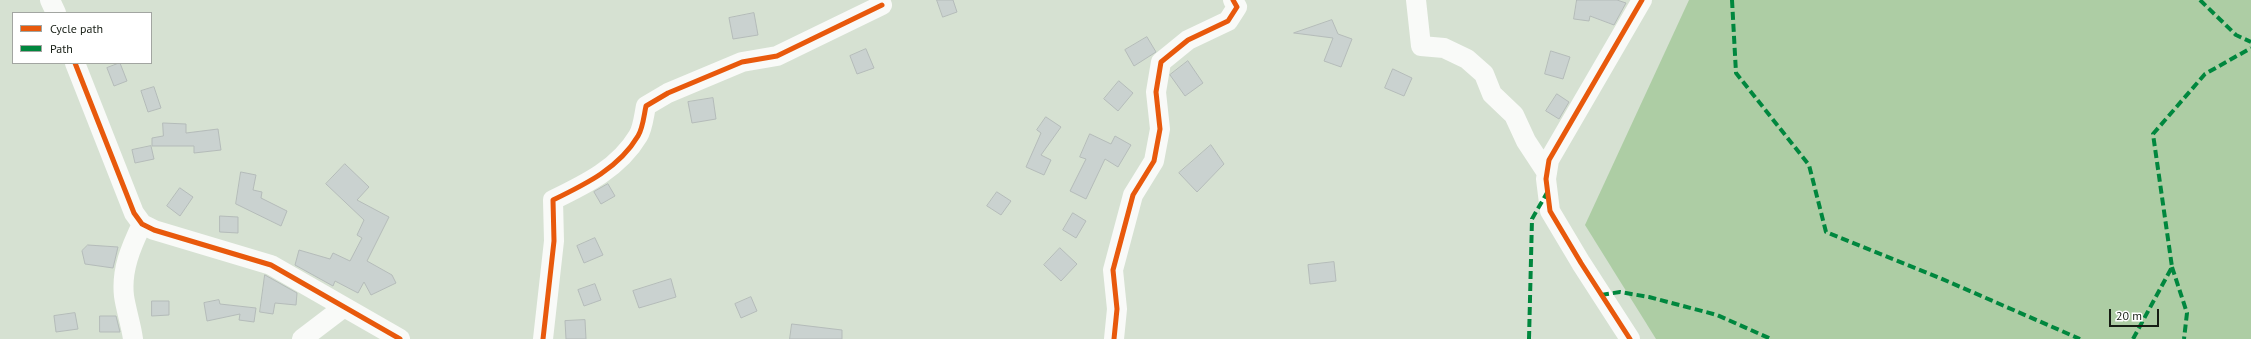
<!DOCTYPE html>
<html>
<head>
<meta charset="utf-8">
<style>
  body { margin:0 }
  #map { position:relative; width:2251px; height:339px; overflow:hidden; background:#d6e1d2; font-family:"PT Sans",sans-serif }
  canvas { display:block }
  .legend { position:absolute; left:12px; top:12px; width:140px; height:52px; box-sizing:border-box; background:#fff; border:1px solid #a2a5a1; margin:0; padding:5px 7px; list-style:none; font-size:12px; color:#161d14 }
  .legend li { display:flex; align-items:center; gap:8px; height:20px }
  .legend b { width:20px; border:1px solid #a2a5a1 }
  .scale { position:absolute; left:2109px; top:309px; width:50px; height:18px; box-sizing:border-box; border:2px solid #161d14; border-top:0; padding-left:5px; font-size:12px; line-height:14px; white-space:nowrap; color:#161d14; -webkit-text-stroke:3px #fff; paint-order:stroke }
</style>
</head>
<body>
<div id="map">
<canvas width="2251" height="339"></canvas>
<ul class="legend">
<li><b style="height:5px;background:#e8590c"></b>Cycle path</li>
<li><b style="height:5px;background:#00873e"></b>Path</li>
</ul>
<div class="scale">20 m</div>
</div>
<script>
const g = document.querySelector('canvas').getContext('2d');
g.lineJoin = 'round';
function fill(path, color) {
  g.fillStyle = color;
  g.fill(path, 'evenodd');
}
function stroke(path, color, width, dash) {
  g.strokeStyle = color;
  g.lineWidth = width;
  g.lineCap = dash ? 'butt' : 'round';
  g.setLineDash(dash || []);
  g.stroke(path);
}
const forest = new Path2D(`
  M1689,0H2251V339H1656L1585,225Z`);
const building = new Path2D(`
  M937,0H953L957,12L943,17Z
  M1577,0H1617L1626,3L1614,25L1590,16L1589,21L1574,19Z
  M754,13L758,35L733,39L729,18Z
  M1332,20L1338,34L1352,39L1341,67L1324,61L1333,38L1294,33Z
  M1147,37L1156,52L1134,66L1125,50Z
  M866,49L874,68L857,74L850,56Z
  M1551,51L1570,57L1563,79L1545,74Z
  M1188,61L1203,83L1185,96L1170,75Z
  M120,63L127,81L114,86L107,68Z
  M1393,69L1412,78L1404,96L1385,88Z
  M1119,81L1133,93L1118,111L1104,99Z
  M154,87L161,108L148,112L141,91Z
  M1557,94L1569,102L1559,119L1546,111Z
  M713,98L716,119L692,123L688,102Z
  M1046,117L1061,127L1041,155L1051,160L1044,175L1026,167L1041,133L1037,130Z
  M163,123L186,124V133L218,129L221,150L194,153V146H152V138L163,136Z
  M1090,134L1111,144L1115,136L1131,145L1118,167L1105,159L1086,199L1070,191L1086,159L1080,157Z
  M1211,145L1224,164L1197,192L1179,173Z
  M151,146L154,159L135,163L132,150Z
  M345,164L369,187L357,200L389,217L367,261L392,275L396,283L371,295L364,282L358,293L335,281L333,286L295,265L299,250L330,259L333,253L350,261L362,238L357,235L364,220L326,184Z
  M241,172L256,175L253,190L262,192L261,198L287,211L281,226L236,204Z
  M608,184L615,196L601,204L594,192Z
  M180,188L193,197L180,216L167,206Z
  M997,192L1011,201L1001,215L987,206Z
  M1073,213L1086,221L1076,238L1063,230Z
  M220,216L238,217V233L220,232Z
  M595,238L603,255L584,263L577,246Z
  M88,245L118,247L113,268L85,264L82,251Z
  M1060,248L1077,264L1061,281L1044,265Z
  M1334,262L1336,281L1310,284L1308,265Z
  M265,275L297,293L296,305L275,303L273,314L260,312Z
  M671,279L676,297L639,308L633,291Z
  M595,284L601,300L584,306L578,290Z
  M751,297L757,311L741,318L735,304Z
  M219,300L220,304L256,308L254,322L239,320L240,314L207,321L204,303Z
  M152,301H169V315L152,316Z
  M75,313L78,329L56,332L54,316Z
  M100,316H116L120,332H100Z
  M585,320L586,339H566L565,321Z
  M792,324L842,330V339H790Z`);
const minor = new Path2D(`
  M50,0L56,13
  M1416,0L1421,46L1444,48L1467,59L1484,74L1492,94L1514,115L1526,141L1547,173
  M75,63L134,213L142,224L154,230L271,265L400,339
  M133,339C131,324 126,310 124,296C121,270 131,247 142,224
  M302,339L344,307
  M543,339L554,241L553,200C586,184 619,168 638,136C643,128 644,115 646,106L668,93L742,62L777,56L882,5
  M1114,339L1117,309L1113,270L1133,195L1154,161L1160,129L1156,92L1161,62L1188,40L1228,21L1237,7L1233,0
  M1630,339L1581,263L1550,211L1546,179L1549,160L1642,0`);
const quiet = new Path2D(`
  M1732,0L1736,73L1809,165L1826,232L1940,278L2080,339
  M2200,0L2236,35L2251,42
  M2172,267L2187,313L2184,339
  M1601,295L1620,292L1649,297L1717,315L1771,339
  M1529,339L1532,219L1548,191
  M2133,339L2172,267L2153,134L2205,74L2251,48`);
const cycleway = new Path2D(`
  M75,63L134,213L142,224L154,230L271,265L400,339
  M543,339L554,241L553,200C586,184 619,168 638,136C643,128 644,115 646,106L668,93L742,62L777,56L882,5
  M1114,339L1117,309L1113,270L1133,195L1154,161L1160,129L1156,92L1161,62L1188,40L1228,21L1237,7L1233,0
  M1630,339L1581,263L1550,211L1546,179L1549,160L1642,0`);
fill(forest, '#adcda4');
fill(building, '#cad2d0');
stroke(building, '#b4bbb9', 1);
stroke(minor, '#f9faf8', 20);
stroke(quiet, '#00873e', 4, [8, 4]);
stroke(cycleway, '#e8590c', 5);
</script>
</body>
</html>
